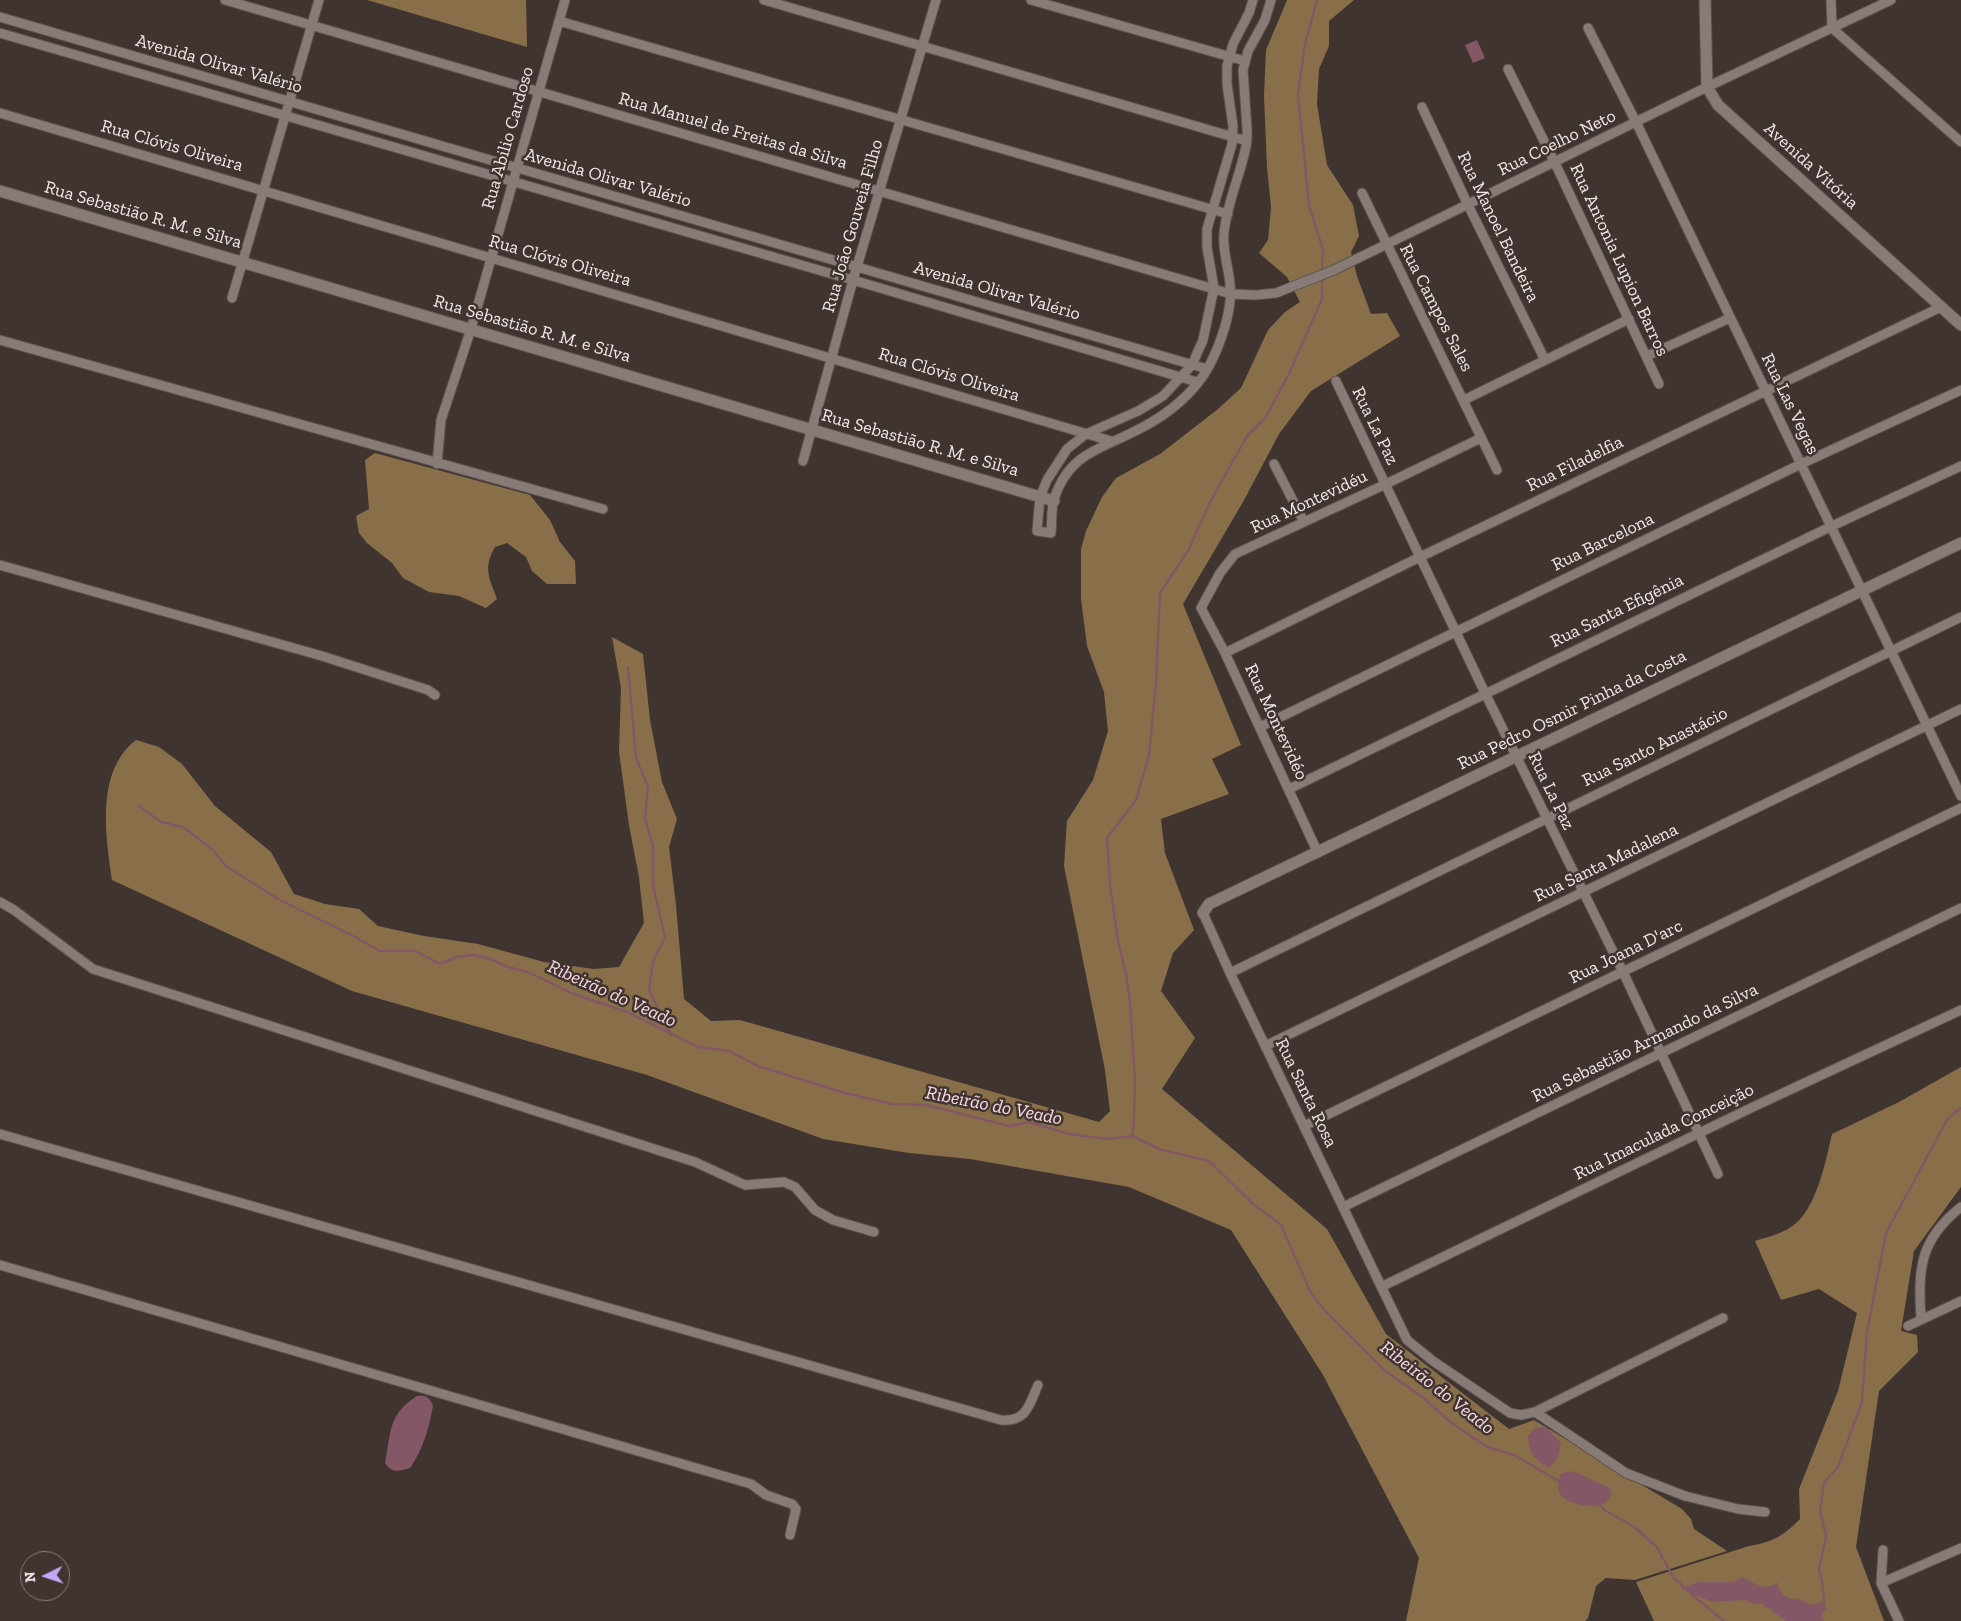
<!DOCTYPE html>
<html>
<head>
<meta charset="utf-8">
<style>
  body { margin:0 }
  #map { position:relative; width:1961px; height:1621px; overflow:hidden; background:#403431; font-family:"Zilla Slab",serif }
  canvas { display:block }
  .north { position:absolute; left:20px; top:1551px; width:50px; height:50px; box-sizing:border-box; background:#403431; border:1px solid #877c7a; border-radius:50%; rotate:266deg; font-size:14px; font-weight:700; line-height:20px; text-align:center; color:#f1e9e7 }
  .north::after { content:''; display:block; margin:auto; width:18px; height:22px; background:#c2a8f3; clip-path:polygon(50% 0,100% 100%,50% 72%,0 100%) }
</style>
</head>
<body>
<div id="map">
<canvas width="1961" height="1621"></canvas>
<div class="north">N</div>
</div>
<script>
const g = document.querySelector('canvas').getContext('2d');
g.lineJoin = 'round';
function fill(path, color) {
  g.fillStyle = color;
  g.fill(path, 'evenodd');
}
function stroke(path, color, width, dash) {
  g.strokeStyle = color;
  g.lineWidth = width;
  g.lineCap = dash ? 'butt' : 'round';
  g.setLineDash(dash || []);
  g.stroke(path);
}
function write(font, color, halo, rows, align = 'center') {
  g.font = font + ' "Zilla Slab",serif';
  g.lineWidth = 5;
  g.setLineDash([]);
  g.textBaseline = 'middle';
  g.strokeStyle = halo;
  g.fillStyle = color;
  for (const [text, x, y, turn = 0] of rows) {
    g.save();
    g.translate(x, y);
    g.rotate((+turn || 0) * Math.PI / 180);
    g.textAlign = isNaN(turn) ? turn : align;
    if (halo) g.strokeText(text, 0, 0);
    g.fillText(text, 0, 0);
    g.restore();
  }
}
const forest = new Path2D(`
  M367,0H526L527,47Z
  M1287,0H1354L1329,21V46L1319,69L1317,104L1327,165L1353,205L1359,236L1351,252L1357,276L1371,314L1387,313L1400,336L1311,391L1279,434L1243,502L1183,604L1241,745L1212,759L1229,794L1161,819L1165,853L1194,930L1173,953L1161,991L1195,1038L1162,1089L1327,1229L1386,1334L1509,1429L1534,1420L1682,1509L1691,1519L1694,1529L1727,1551L1635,1580L1606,1578L1596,1586L1588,1618L1585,1621H1406L1419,1558L1323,1375L1231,1230L1129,1187L970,1159L909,1153L823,1139L647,1075L352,991L112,880C106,835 95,772 136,740L159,747L182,764L215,806L271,852L294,894L325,904L359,909L378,926L424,936L478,944L544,962L594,969L619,967L644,923L639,877L629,825L619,752L621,688L612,637L643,654L650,720L662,782L677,819L669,847L676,905L684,999L711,1021L740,1020L1099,1122L1110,1111L1105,1070L1064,866L1067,821L1093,780L1108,731L1104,692L1087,646L1081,599V549L1086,531L1102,497L1116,478L1160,454L1218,409L1241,388L1268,330L1285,312L1300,302L1287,277L1259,253L1268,240L1271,207L1267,167L1264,96L1266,50Z
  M375,453L530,495L550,520L560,542L575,561L576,584H547L532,571L526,557L507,543L495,547C483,568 489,577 497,599L486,608L459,596L429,592L403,578L392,563L367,543L359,533L356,516L369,509L365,460Z
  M1961,1067V1187L1914,1251L1901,1331L1917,1335L1918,1352L1879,1391L1856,1547L1884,1621H1654L1636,1582L1749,1546C1773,1542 1783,1536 1800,1519L1799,1489L1838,1391L1857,1313L1819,1289L1781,1300L1755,1241C1767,1237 1781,1234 1791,1227C1816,1212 1826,1160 1832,1134L1899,1102Z`);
const water = new Path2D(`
  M1477,40L1485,58L1473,63L1465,45Z
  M417,1396C426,1395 430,1397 433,1406C429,1428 423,1450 410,1468C399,1471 392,1474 385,1463C391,1433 388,1414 417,1396Z
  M1545,1426L1561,1443L1558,1456L1550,1468C1535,1462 1528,1452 1528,1436L1535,1428Z
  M1568,1471C1584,1473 1594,1483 1609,1487L1612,1494C1608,1500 1604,1505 1597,1506C1587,1507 1566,1503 1560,1494C1557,1488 1559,1481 1560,1474Z
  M1743,1577C1754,1584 1766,1592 1777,1582C1781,1595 1786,1599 1798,1599C1802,1599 1806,1603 1810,1605L1822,1602L1827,1608L1823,1612L1821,1617L1825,1621H1786L1762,1604H1753L1746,1600L1712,1602L1680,1588L1699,1582H1733Z`);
const stream = new Path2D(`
  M1317,0L1305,44L1298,94L1309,205L1323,250L1322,271
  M628,667L636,758L648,787L645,818L653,846V885L665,937L653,962L649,990L671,1035
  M139,806L161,822L183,827L212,849L226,866L278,899L355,937L380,951H415L440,964L457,957L473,955L490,959L508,967L528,972L571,993L627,1012L698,1047L729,1051L758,1066L845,1093L892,1104L926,1105L1009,1126L1029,1122L1069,1134L1108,1139L1132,1136L1162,1150L1209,1161L1252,1203L1281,1225L1311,1293L1325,1311L1385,1371L1421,1396L1453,1424L1487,1447L1514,1455L1562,1483
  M1132,1136L1134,1121L1135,1081L1130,1001L1126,974L1118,941L1110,885L1107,838L1136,800L1149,755L1156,683L1160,593L1189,549L1209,504L1247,436L1265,418L1288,376L1322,299V277
  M1599,1503L1604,1510L1633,1526L1657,1547L1673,1577L1686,1589
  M1690,1593L1724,1621
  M1823,1607L1824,1604L1822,1581L1819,1570L1826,1536L1820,1511L1824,1483L1838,1467L1862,1402L1867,1332L1886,1233L1948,1118L1961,1108`);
const minor = new Path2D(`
  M225,0L1231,294L1256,295L1276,293L1334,270L1707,87L1891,0
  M764,0L1247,141
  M1031,0L1245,61
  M1253,0L1249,13L1233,44L1227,66V84L1233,126L1232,144L1207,229V247L1214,288L1203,340L1192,365L1163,396L1138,411L1086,434L1067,449L1047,480L1040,497L1037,531L1051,533C1052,523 1051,509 1054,499C1070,451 1103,449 1141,428C1167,415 1194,393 1208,368C1220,346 1233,310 1230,285C1229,268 1222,250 1224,233C1227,201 1242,172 1247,141V129L1243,70L1248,51L1265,20L1271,0
  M1831,0L1832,28L1961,142
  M0,17L1207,369
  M559,21L1228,214
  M1588,28L1636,122L1961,796
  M0,33L853,280L1197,382
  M1508,69L1555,163L1659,384
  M1422,107L1468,205L1545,360
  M0,113L1111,441
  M1362,193L1497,470
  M232,298L319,0
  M0,340L603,509
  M1647,356L1730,318
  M1336,381L1485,693L1623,972L1718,1174
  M1464,400L1629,319
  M803,461L853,280L936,0
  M437,464L441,420L471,329L565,0
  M1274,464L1304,522
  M0,565L322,656L428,690L435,695
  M1225,653L1420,557L1941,307
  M1260,727L1801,464L1961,390
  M1289,789L1832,526L1961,466
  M1318,853L1225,653L1201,608L1220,573L1235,554L1386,484L1481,438
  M0,902L14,910L93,969L695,1162L745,1185L784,1182L795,1187L815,1210L833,1220L874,1232
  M1203,913L1230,973L1407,1340L1433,1361L1510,1413L1521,1415L1535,1412L1723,1318
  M1230,973L1961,617
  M1265,1046L1961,709
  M1304,1126L1961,808
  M0,1134L1001,1420C1027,1422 1029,1405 1038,1385
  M1343,1207L1961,908
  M0,1265L751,1484L766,1495L792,1504L796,1509L790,1535
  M1383,1286L1753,1107L1961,1010
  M1921,1319C1918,1270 1919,1240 1961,1207
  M1908,1326L1961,1301
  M1535,1412L1626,1473L1685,1496L1738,1509L1765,1512
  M1883,1550L1881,1583L1899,1621
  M1881,1583L1961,1548`);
const tertiary = new Path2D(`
  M1705,0L1707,87L1718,105L1961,325
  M0,191L1054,501
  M1203,913L1209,904L1961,543`);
const streetNames = [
  ["Avenida Olivar Valério",219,64,16],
  ["Rua Manuel de Freitas da Silva",733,131,16],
  ["Rua Abilio Cardoso",508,138,-74],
  ["Rua Coelho Neto",1557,143,-26],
  ["Rua Clóvis Oliveira",172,146,16],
  ["Avenida Vitória",1811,166,42],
  ["Avenida Olivar Valério",608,178,16],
  ["Rua Sebastião R. M. e Silva",143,215,16],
  ["Rua João Gouveia Filho",853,226,-74],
  ["Rua Manoel Bandeira",1498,227,64],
  ["Rua Antonia Lupion Barros",1619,260,65],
  ["Rua Clóvis Oliveira",560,261,16],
  ["Avenida Olivar Valério",997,291,16],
  ["Rua Campos Sales",1436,308,63],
  ["Rua Sebastião R. M. e Silva",532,329,16],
  ["Rua Clóvis Oliveira",949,375,17],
  ["Rua Las Vegas",1790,404,64],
  ["Rua La Paz",1375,426,64],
  ["Rua Sebastião R. M. e Silva",920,443,16],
  ["Rua Filadelfia",1575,464,-26],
  ["Rua Montevidéu",1309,502,-25],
  ["Rua Barcelona",1603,542,-26],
  ["Rua Santa Efigênia",1617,611,-26],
  ["Rua Pedro Osmir Pinha da Costa",1572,710,-26],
  ["Rua Montevidéo",1276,722,65],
  ["Rua Santo Anastácio",1655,747,-26],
  ["Rua La Paz",1551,791,64],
  ["Rua Santa Madalena",1606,863,-26],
  ["Rua Joana D'arc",1626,952,-26],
  ["Rua Sebastião Armando da Silva",1645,1043,-26],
  ["Rua Santa Rosa",1306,1093,64],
  ["Rua Imaculada Conceição",1664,1132,-26]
];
const waterNames = [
  ["Ribeirão do Veado",612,994,24],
  ["Ribeirão do Veado",994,1106,11],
  ["Ribeirão do Veado",1437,1388,38]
];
fill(forest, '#896f49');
fill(water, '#845766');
stroke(stream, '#845766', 2.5);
stroke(minor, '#5c514f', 11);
stroke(tertiary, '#5c514f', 13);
stroke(minor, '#887a76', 9);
stroke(tertiary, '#887a76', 11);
write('18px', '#f1e9e7', '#403431', streetNames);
write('italic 19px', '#fadae3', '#403431', waterNames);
</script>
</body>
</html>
